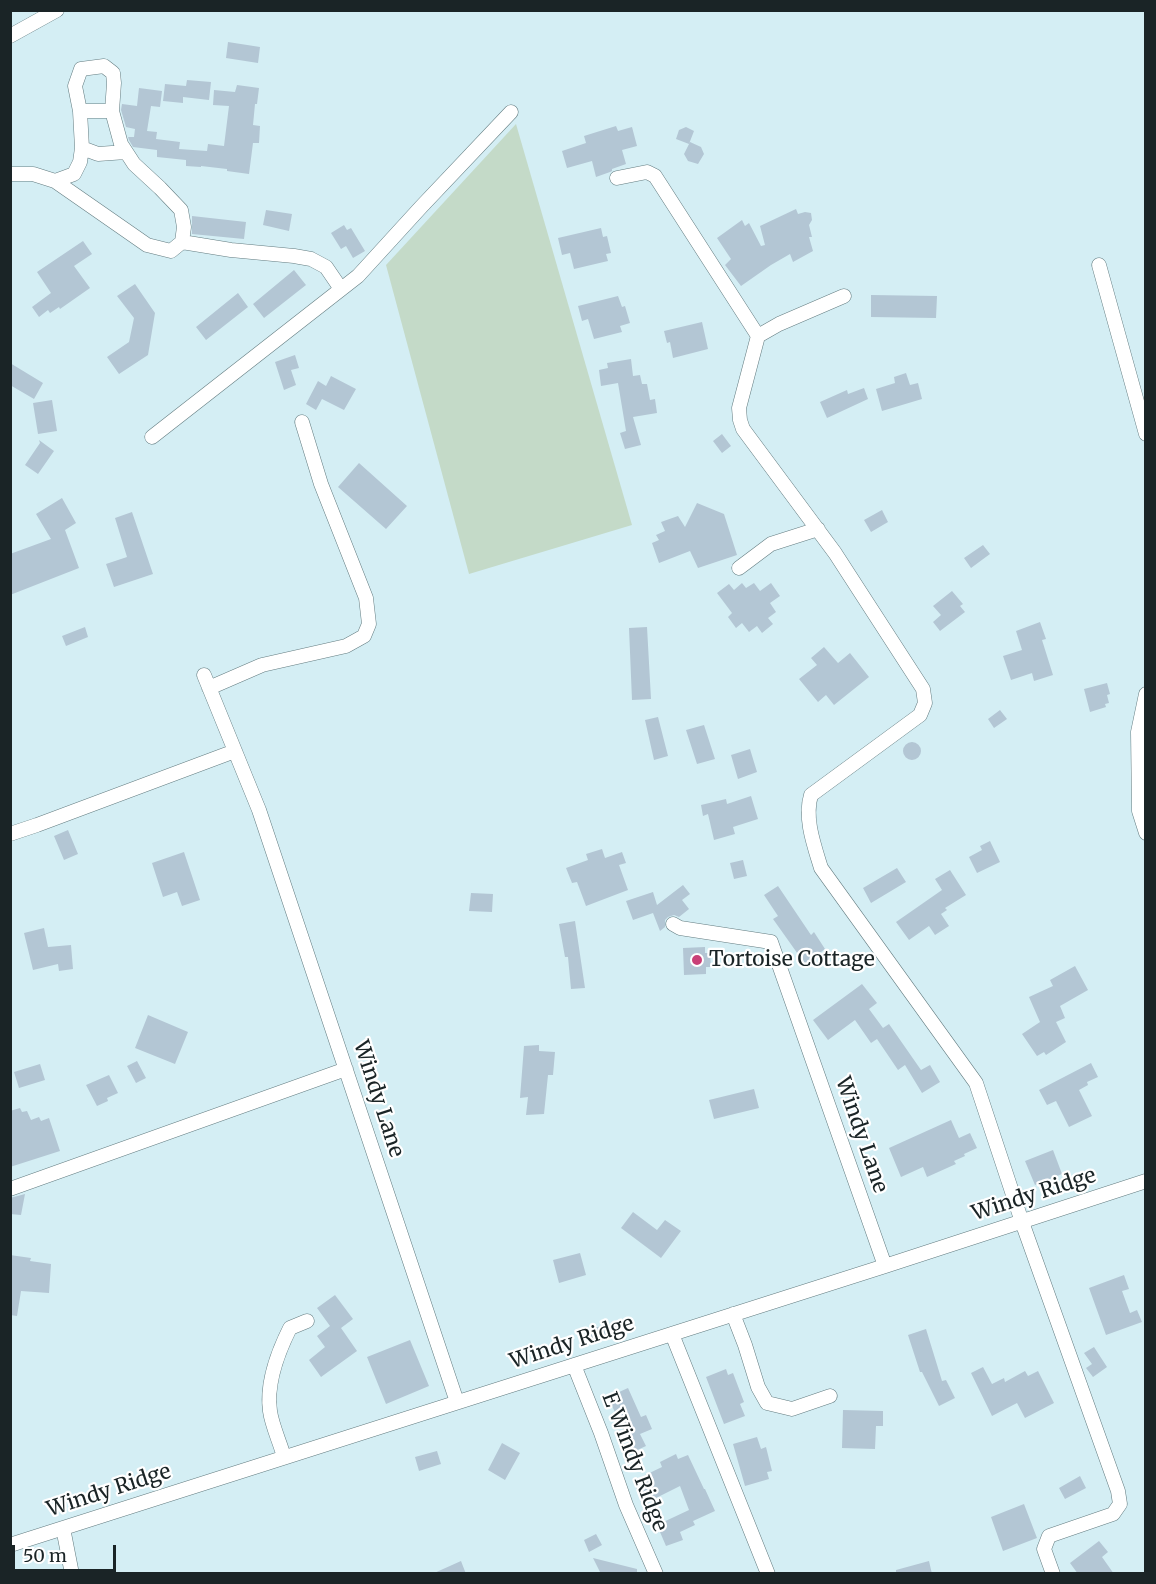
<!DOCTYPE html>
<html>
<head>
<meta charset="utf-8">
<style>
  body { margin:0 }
  #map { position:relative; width:1156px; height:1584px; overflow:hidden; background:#d4eef4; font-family:Merriweather,serif }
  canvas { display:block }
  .frame { position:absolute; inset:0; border:12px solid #1a2426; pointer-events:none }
  .scale { position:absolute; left:12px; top:1545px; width:104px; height:27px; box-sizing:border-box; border:3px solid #1a2426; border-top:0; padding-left:8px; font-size:18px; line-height:21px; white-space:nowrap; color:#1a2426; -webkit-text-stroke:4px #fff; paint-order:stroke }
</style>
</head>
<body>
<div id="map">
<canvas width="1156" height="1584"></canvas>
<div class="frame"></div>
<div class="scale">50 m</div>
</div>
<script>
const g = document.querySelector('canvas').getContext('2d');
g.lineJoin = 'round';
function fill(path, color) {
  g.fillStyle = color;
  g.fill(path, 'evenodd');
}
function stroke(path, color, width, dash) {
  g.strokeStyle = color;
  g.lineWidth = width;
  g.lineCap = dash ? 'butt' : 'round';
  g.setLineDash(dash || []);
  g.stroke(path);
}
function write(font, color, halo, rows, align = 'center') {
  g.font = font + ' Merriweather,serif';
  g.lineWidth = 4.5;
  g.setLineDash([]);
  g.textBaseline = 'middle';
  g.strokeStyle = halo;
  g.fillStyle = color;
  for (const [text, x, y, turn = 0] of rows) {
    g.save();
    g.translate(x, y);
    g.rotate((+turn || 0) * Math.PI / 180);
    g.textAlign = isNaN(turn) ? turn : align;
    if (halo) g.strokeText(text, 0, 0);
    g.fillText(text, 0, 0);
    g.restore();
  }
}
const green = new Path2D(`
  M516,124L632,525L469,574L386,265Z`);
const building = new Path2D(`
  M228,42L260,47L258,63L226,58Z
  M187,80L211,82L209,100L183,97V103L163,101L165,84L186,86Z
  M237,85L259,88L257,104H255L253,125L260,126L259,143H253L249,174L227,171V169L201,166V167L186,166V160L157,157V150L133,147L129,140L128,137H134L135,129L126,127L121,110L122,104L137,106L139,88L162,91L160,107L151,106L147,131L157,132L156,139L180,142L179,149L207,151L208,144L224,146L229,106L213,105L214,90L235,92Z
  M616,126L618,131L632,127L637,146L622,150L626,164L612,169V171L610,172L596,177L592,161L567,168L562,151L586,143L584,136Z
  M686,127L694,131L689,144L676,139L679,130Z
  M690,142L701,147L704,154L698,164L688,161L684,154Z
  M796,209L798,214L805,212L811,213L812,220L809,225L812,237H809L813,251L793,262L790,254L771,265L741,286L725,265L731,259L717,238L742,220L745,226L749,223L761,246L765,245L760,226Z
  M266,210L292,214L289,231L263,225Z
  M192,216L246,222L244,239L192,234Z
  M344,225L347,230L351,228L365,251L353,258L346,246L341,249L331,233Z
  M601,228L603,237L607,236L611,253L606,254L608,261L574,269L570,253L562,255L558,238Z
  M83,241L92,254L74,266L90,288L60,309L59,307L50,313L48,310L39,317L32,307L51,293L37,272Z
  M294,270L306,285L264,318L253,304Z
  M135,284L155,313L148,355L119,374L107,357L129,342L134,318L117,296Z
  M238,293L248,307L206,340L196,327Z
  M871,295L937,296L936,318L871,317Z
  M618,296L622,307L625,306L630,323L620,326L622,332L594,339L588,319L582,321L578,306Z
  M702,322L708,349L673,358L670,342L667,343L664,331Z
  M295,355L299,368L291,370L296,385L284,390L275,362Z
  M631,359L633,376L640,375L642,384H647L650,400L655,399L657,413L633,417L641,445L625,449L620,433L626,431L618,383L601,386L599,370L608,368L607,363Z
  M10,363L43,383L34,399L10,385Z
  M906,373L910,385L918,383L922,399L882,411L876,389L895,383L894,377Z
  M331,376L356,389L344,410L322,399L316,410L306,404L318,381L326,386Z
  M864,388L868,399L827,418L820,402L847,390L848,394Z
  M52,400L57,431L38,434L33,403Z
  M722,434L731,446L722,453L713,441Z
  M39,440L54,451L38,474L25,465L40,443Z
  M359,463L407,506L386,529L338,487Z
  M62,498L76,523L65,530L79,568L10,595V554L51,539L36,514Z
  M697,503L724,514L737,555L698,568L690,551L659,563L652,543L659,540L656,535L665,531L661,522L678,516L685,527Z
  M882,510L888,522L871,532L864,520Z
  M132,512L153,574L114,587L106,564L127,557L115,518Z
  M983,545L990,554L971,568L964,558Z
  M742,583L746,588L754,583L760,591L771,583L780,596L770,603L776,612L768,618L773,624L762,633L757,626L749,632L742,623L736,628L728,617L732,613L717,593L729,584L734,590Z
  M952,591L963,604L960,606L965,612L940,631L933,622L941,615L933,606Z
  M1040,622L1046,639L1042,640L1053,675L1034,681L1032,673L1011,680L1003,656L1022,650L1016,631Z
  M85,627L88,637L66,646L62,636Z
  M647,627L651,699L632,700L629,628Z
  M824,647L838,663L850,653L869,677L834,705L826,695L818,702L799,679L817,665L811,658Z
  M1107,683L1110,694L1107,695L1109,703L1105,704L1106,707L1090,712L1084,689Z
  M1000,710L1007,719L994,728L988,719Z
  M658,717L668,756L654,760L645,720Z
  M704,725L715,759L697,764L686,730Z
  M903 751a9 9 0 1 1 18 0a9 9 0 1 1-18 0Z
  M750,749L757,772L738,779L731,755Z
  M751,796L758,819L733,827L735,834L714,840L708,814L703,816L701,805L726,799L727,804Z
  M68,830L78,854L64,860L54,836Z
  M990,841L1000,862L977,873L969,857L982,850L980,846Z
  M602,849L605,858L622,852L626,863L619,865L628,890L586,906L577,882L572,883L566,868L588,860L586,854Z
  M184,852L200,900L182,906L177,892L163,897L152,863Z
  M743,860L747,876L734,879L730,863Z
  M897,868L906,882L871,903L863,888Z
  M950,870L966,895L945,908L947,910L941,914L949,926L935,935L929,926L909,940L896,922L942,890L935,879Z
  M683,885L690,894L682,900L689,909L679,917L674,915L668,917L665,920V927L660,931L653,913L633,920L626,901L653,892L657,905Z
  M778,886L811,935L814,932L825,949L805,964L773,919L778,916L764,895Z
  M471,893L493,894L492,912L469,911Z
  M575,921L585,988L571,989L568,957H565L559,924Z
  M44,928L48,947L71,945L73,969L59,971L58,964L33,970L24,933Z
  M705,947V953H710L711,967H706V974L684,975L683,948Z
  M1075,966L1088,990L1060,1006L1065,1018L1056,1022L1066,1042L1046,1055L1044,1052L1037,1056L1022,1034L1040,1022L1029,997L1053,986L1050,980Z
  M862,984L877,1003L869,1009L883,1028L889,1024L921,1070L930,1065L940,1082L922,1093L905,1065L898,1070L877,1039L871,1043L855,1020L828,1040L813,1020Z
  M148,1015L188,1032L175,1064L135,1048Z
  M539,1045V1051L555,1052L553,1075H548L544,1114L526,1115L528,1097L520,1098L524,1046Z
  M137,1061L146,1078L136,1083L127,1066Z
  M1091,1063L1098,1077L1087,1082L1088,1085L1079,1090L1092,1116L1069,1127L1056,1101L1047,1105L1039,1090Z
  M40,1064L45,1080L19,1088L14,1072Z
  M109,1075L118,1093L107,1098L108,1101L97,1106L86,1085Z
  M754,1089L759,1108L714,1119L709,1100Z
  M20,1108L22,1112L27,1111L31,1120L39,1117L41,1121L49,1118L60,1151L10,1167V1111Z
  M951,1120L959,1138L970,1133L977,1148L964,1154L965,1156L954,1161L956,1164L927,1177L923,1167L901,1177L889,1148Z
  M1053,1150L1062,1174L1035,1185L1025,1161Z
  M25,1194L21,1215L10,1214V1198Z
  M633,1212L657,1230L665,1220L681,1231L661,1258L621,1228Z
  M580,1253L586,1275L559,1283L553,1260Z
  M10,1255L31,1258L30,1261L51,1264L49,1293L21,1291L17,1316L10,1315Z
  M1124,1275L1129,1289L1122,1291L1130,1313L1137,1310L1142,1322L1106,1335L1089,1288Z
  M335,1295L353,1319L341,1328L357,1351L321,1377L309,1360L325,1347L317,1336L330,1326L317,1308Z
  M616,1323L618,1334L591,1340L589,1329Z
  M926,1329L942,1381L946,1380L955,1398L939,1406L922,1372H920L908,1335Z
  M410,1340L429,1386L386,1404L367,1357Z
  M1094,1347L1107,1367L1093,1377L1086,1368L1092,1364L1084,1353Z
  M983,1367L992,1384L1004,1378L1005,1382L1025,1371L1028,1376L1038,1371L1054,1403L1025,1418L1017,1403L992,1416L971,1373Z
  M726,1369L728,1375L733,1373L744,1402L740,1404L745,1416L724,1424L706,1377Z
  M628,1388L641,1417L646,1415L652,1429L640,1434L646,1446L633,1452L608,1397Z
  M843,1410L883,1411V1426H876L875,1449L842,1448Z
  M757,1437L761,1449L766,1447L772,1471L767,1472L769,1479L745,1486L733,1444Z
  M502,1443L520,1453L505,1480L488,1470Z
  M437,1451L441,1464L419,1471L415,1457Z
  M676,1454L678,1459L688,1455L704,1489H705L715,1511L693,1521L695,1525L680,1532L683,1540L666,1546L657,1525L689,1510L680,1486L644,1504L636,1488L640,1486L637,1479L662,1467L660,1462Z
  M1080,1476L1086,1488L1065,1499L1059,1488Z
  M1024,1504L1037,1538L1003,1551L991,1517Z
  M596,1534L602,1545L589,1552L584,1540Z
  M1099,1541L1108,1552L1102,1557L1114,1574H1078L1070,1563Z
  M593,1558L637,1569V1574H601Z
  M461,1561L466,1574H432Z
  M929,1561L932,1574H896V1570Z`);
const minor = new Path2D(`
  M10,36L57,10
  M80,111H112
  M10,174H33L55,181L147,245L171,251L182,242L184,227L181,210L160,188L134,164L121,144L112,111L114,83L113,73L104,66L81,69L75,86L80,111L82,148L98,154L126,152
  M617,178L647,172L655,176L758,336
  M55,181L74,174L80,162L82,148
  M182,242L231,250L294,256L311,259L326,267L341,289
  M1099,265L1146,434
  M844,296L779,324L758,336L739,408L740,420L743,429L835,553L923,689L925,703L920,715L811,795C804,818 814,845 821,868L976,1083L1022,1222L1118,1491L1120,1504L1113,1514L1049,1536L1044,1549L1053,1574
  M152,437L358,276L421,207L511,112
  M739,568L771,544L818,529
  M204,675L259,810L457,1402
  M209,688L262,665L346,646L364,636L369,624L366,598L321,484L302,422
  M1146,694L1138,732L1139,811L1146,833
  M10,834L37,825L235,751
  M673,924L680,928L771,942L885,1266
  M10,1189L346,1069
  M733,1314L745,1345L758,1387L767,1403L792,1409L830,1396
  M672,1334L768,1574
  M574,1365L601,1433L626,1505L656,1574
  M284,1457C280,1442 272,1426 270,1411C266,1383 278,1352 290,1328L307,1321
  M63,1528L72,1574
  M10,1545L885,1266L1146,1181`);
const markers = [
  [697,960,6,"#c93f77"]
];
const poiNames = [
  ["Tortoise Cottage",709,960]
];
const streetNames = [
  ["Windy Lane",378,1099,72],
  ["Windy Lane",861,1135,71],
  ["Windy Ridge",1034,1195,-18],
  ["Windy Ridge",572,1343,-18],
  ["E Windy Ridge",634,1462,69],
  ["Windy Ridge",109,1491,-18]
];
fill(green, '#c4dac8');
fill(building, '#b3c6d4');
stroke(minor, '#637c80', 15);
stroke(minor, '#fff', 14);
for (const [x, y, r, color] of markers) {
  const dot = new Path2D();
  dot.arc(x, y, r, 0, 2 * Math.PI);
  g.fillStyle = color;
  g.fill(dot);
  stroke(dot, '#fff', 2);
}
write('21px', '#1a2426', '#fff', poiNames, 'left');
write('21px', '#1a2426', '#fff', streetNames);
</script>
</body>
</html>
